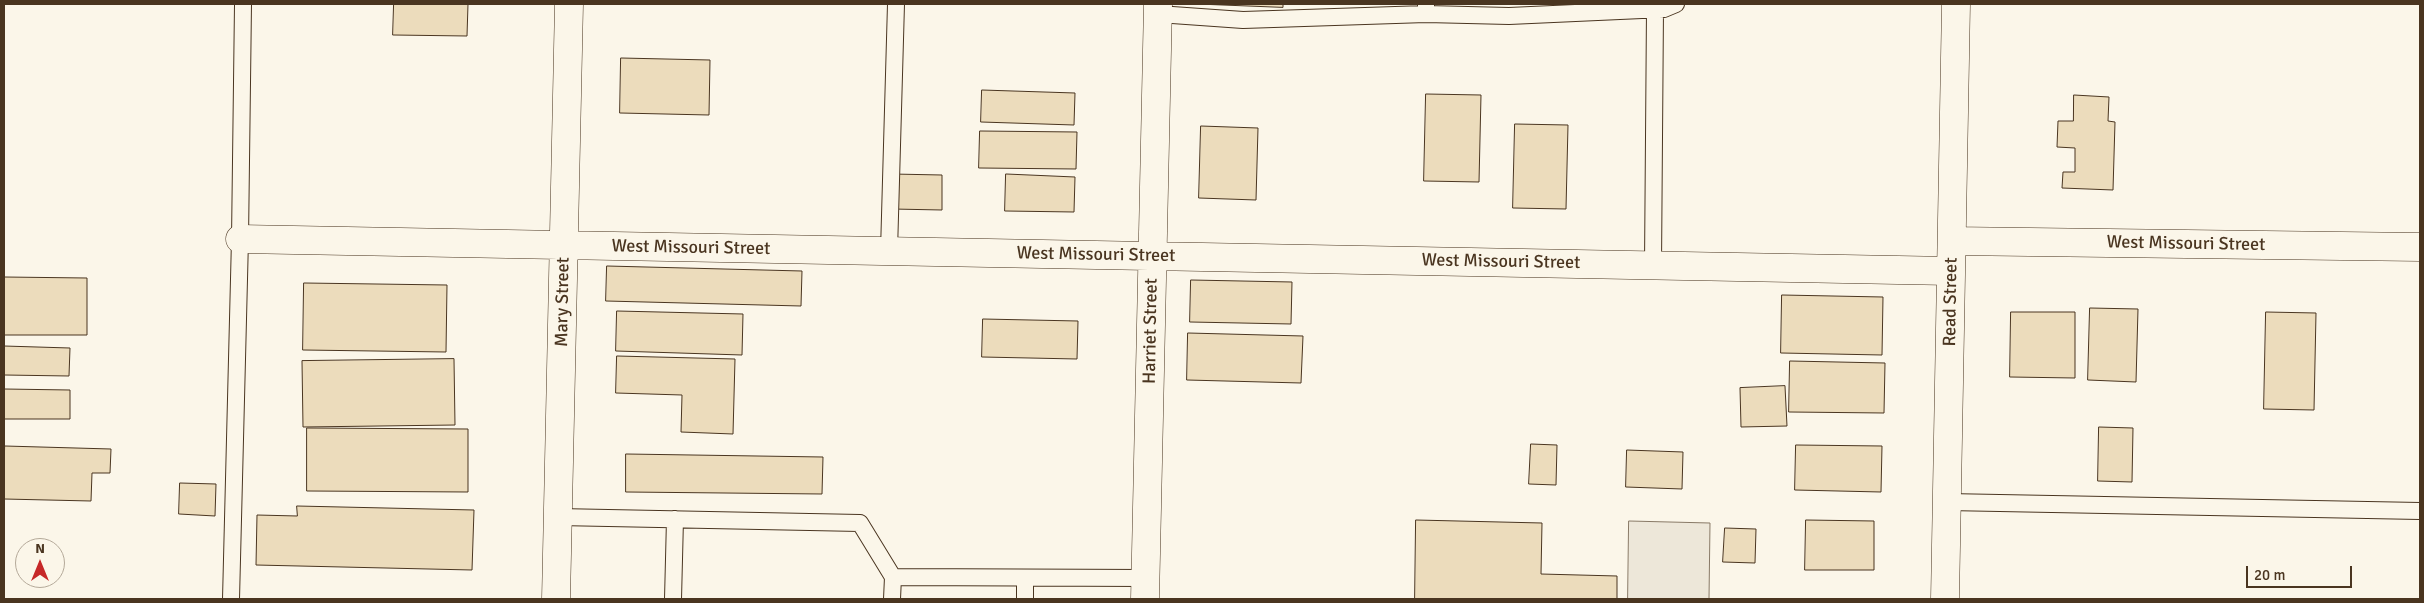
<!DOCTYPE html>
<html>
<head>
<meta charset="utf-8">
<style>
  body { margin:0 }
  #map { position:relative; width:2424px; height:603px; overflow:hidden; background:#fbf6e9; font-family:Signika,sans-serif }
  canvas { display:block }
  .frame { position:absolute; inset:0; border:5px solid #4a3520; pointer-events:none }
  .north { position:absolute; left:15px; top:538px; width:50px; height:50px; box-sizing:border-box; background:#fbf6e9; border:1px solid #b4a999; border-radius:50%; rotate:0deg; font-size:14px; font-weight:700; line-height:20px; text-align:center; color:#4a3520 }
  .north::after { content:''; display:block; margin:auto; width:18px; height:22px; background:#c62828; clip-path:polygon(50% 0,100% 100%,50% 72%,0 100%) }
  .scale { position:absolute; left:2246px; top:566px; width:106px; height:22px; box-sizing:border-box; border:2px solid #4a3520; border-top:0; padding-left:6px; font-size:15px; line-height:18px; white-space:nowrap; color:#4a3520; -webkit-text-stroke:4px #fbf6e9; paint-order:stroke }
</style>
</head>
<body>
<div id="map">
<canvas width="2424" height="603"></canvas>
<div class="frame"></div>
<div class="north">N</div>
<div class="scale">20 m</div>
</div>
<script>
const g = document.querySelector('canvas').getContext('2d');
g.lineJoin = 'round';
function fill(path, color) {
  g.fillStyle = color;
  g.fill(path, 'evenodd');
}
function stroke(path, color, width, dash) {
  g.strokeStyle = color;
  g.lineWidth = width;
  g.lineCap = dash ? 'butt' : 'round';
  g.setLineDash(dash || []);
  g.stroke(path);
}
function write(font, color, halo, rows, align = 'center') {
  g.font = font + ' Signika,sans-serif';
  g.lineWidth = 4;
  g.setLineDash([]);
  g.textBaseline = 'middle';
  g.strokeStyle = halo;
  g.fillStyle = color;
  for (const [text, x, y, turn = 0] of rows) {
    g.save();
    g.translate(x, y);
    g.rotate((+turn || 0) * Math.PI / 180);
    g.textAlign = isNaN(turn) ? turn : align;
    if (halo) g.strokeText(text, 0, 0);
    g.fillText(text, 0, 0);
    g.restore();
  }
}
const parking = new Path2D(`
  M1629,521L1710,523L1709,599H1628Z`);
const building = new Path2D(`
  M394,4H468L467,36L393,35Z
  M1198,4H1283V7Z
  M621,58L710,60L709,115L620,113Z
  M982,90L1075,93L1074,125L981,122Z
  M1426,94L1481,95L1479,182L1424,181Z
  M2074,95L2109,97L2108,121L2115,122L2113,190L2062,188L2063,172H2075V148L2057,147L2058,121H2073Z
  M1515,124L1568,125L1566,209L1513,208Z
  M1201,126L1258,128L1256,200L1199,198Z
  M980,131L1077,132L1076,169L979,168Z
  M892,174L942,175V210L892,209Z
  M1006,174L1075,177L1074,212L1005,211Z
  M607,266L802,271L801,306L606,301Z
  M4,277L87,278V335H4Z
  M1191,280L1292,282L1291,324L1190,322Z
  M304,283L447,285L446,352L303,350Z
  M1782,295L1883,297L1882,355L1781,353Z
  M2090,308L2138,309L2136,382L2088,380Z
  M617,311L743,314L742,355L616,351Z
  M2011,312H2075V378L2010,377Z
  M2266,312L2316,313L2314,410L2264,409Z
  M983,319L1078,321L1077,359L982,357Z
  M1188,333L1303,336L1301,383L1187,380Z
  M4,346L70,348L69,376L4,375Z
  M617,356L735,359L733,434L681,432L682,395L616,393Z
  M454,359L455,425L303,427L302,361Z
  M1790,361L1885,363L1884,413L1789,412Z
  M1785,386L1787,426L1741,427L1740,388Z
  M4,389L70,390V419H4Z
  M2099,427L2133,428L2132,482L2098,481Z
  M307,428L468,429V492L307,491Z
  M1531,444L1557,445L1556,485L1529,484Z
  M1796,445L1882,446L1881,492L1795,490Z
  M5,446L111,449L110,473H92L91,501L4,499Z
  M1627,450L1683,452L1682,489L1626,487Z
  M626,454L823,457L822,494L626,492Z
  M180,483L216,484L215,516L179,514Z
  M297,506L474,510L472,570L256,565L257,515L297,516Z
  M1416,520L1542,523L1541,574L1617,576V599H1415Z
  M1806,520L1874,521V570H1805Z
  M1725,528L1756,529L1755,563L1723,562Z`);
const lane = new Path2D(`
  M1158,14L1243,20L1426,14V4
  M1426,14L1509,16L1664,9L1676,4
  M889,251L896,4
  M1653,265L1655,9
  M1947,502L2420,511
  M558,517L860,523L893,577L892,599
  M893,577L1146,578
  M231,599L240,239L243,4
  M673,599L675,519
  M1025,599V578`);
const street = new Path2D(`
  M240,239L1951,271
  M1952,241L2420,247
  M556,599L569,4
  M1145,599L1158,4
  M1945,599L1956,4`);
const streetNames = [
  ["West Missouri Street",2186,244,1],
  ["West Missouri Street",691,248,1],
  ["West Missouri Street",1096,255,1],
  ["West Missouri Street",1501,262,1],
  ["Mary Street",563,302,-89],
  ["Read Street",1951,302,-89],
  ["Harriet Street",1151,331,-89]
];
fill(parking, '#ede7d9');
stroke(parking, '#887966', 1);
fill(building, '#ecdcbc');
stroke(building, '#4a3520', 1);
stroke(lane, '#4a3520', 18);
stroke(street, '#4a3520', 29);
stroke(lane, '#fbf6e9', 16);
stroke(street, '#fbf6e9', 28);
write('18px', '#4a3520', '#fbf6e9', streetNames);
</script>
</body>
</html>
